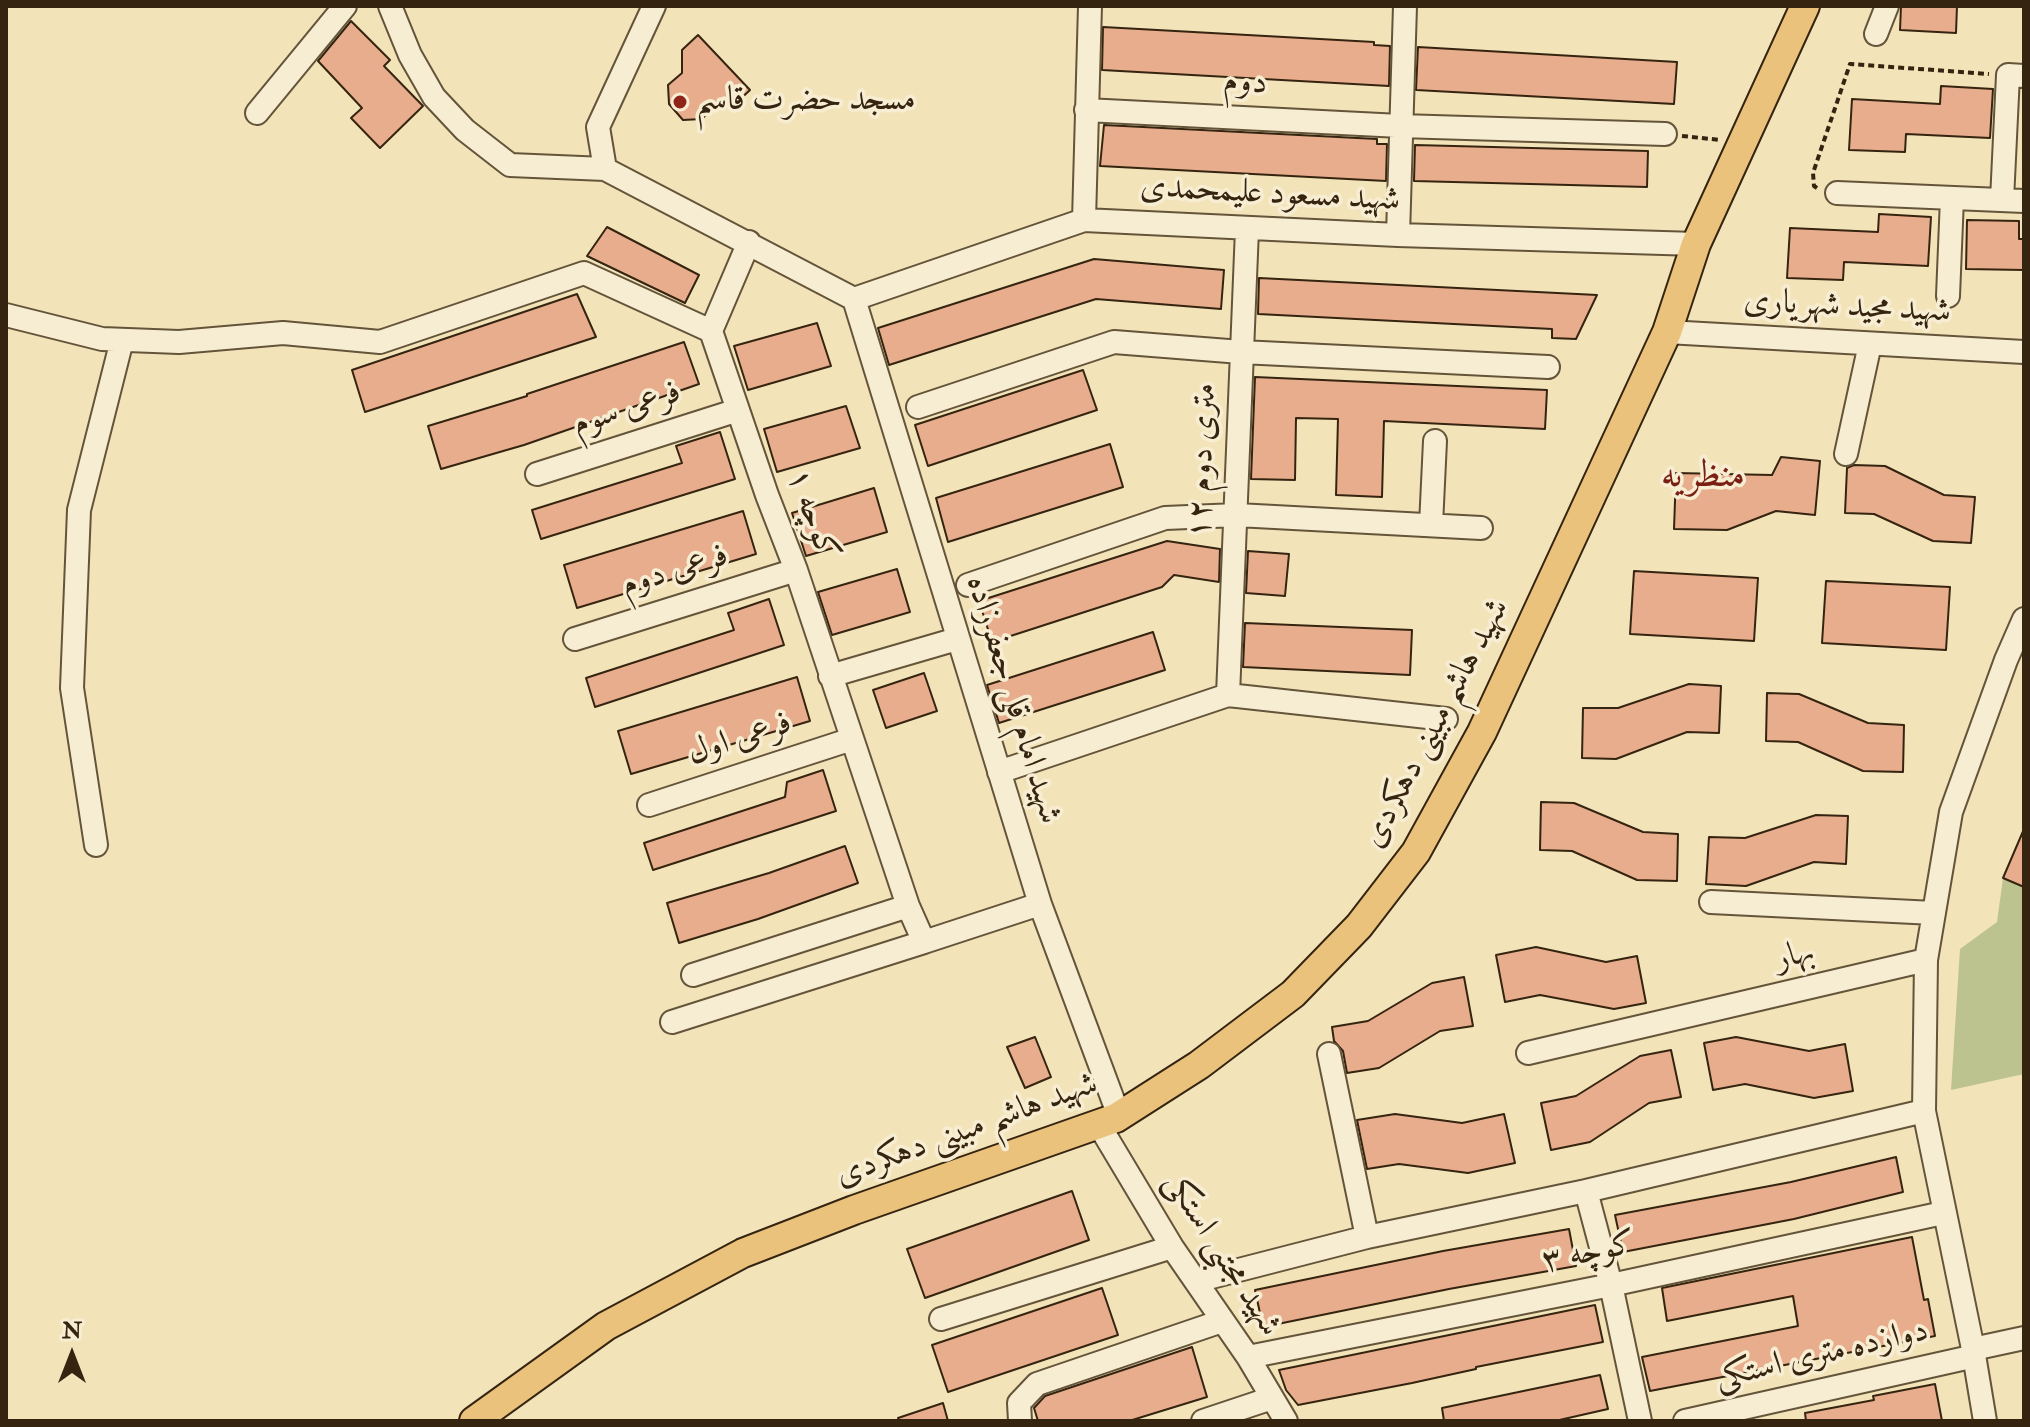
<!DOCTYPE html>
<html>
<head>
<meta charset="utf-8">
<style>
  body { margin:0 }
  #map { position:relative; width:2030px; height:1427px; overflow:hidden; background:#f3e3b9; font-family:"IM FELL Double Pica",serif }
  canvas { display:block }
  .frame { position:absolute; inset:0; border:8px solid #352410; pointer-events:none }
  .north { position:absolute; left:32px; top:1315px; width:80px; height:80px; -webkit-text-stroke:6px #f7edd2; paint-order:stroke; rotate:0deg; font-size:22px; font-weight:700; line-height:32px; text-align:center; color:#352410 }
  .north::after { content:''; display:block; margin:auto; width:28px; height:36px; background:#352410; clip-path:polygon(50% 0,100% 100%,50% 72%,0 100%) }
</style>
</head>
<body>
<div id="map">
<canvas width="2030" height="1427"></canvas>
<div class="frame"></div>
<div class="north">N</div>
</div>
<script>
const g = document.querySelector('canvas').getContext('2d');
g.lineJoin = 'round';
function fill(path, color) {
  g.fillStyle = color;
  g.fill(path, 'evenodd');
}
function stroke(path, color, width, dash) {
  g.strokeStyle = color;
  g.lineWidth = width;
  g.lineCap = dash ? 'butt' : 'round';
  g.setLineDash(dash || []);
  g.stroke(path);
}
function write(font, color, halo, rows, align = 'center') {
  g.font = font + ' "IM FELL Double Pica",Amiri,serif';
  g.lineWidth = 7;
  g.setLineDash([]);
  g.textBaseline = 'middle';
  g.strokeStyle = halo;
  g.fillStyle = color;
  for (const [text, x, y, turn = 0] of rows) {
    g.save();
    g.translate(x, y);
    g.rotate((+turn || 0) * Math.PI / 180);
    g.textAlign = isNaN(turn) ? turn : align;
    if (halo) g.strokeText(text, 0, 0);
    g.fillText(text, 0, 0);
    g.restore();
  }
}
const green = new Path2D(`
  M2003,878L2024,885V1074L1951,1090L1960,949L1997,922Z`);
const building = new Path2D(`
  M1901,6H1957L1956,33L1900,30Z
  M351,21L390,60L384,66L423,106L380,148L351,118L362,108L318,61Z
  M1103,27L1374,42V45L1390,46L1389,86L1102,70Z
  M698,35L750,90L734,105L717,102L702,119L683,120L669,104L668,85L682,73V50Z
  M1418,47L1677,62L1674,104L1416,90Z
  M1941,86L1993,89L1990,138L1906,134L1905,152L1849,150L1852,99L1940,104Z
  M1104,125L1377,139V144H1387L1386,181L1100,166Z
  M1415,145L1648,151L1647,187L1414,181Z
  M1879,214L1931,217L1928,266L1844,262L1843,280L1787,278L1790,228L1878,232Z
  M1967,220L2019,221V239H2024V270L1966,269Z
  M607,227L699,275L685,303L587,256Z
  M1094,259L1224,270L1221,309L1096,299L889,365L878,328Z
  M1259,278L1597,295L1576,339L1552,338V329L1258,314Z
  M577,294L596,337L365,412L352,370Z
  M817,323L831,366L748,390L734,346Z
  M684,342L699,384L524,445L441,469L428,426L527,396V394Z
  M1083,370L1097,410L928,466L915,425Z
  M1255,377L1547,390L1545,429L1384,421L1382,497L1336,495L1338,419L1296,418L1295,480L1251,479Z
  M846,406L860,448L777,472L764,429Z
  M720,432L735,479L541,539L532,510L682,463L676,446Z
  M1110,444L1123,487L948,542L936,498Z
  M1781,457L1820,461L1815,515L1776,511L1727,530L1674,529L1676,473L1772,475Z
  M1854,465L1885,466L1944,495L1975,497L1971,543L1933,541L1874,514L1845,513L1847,468Z
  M874,488L887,532L806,556L792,513Z
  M743,511L756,554L577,608L564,565Z
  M1167,541L1220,549L1219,582L1174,575L1162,587L992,642L979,601Z
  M1248,551L1289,554L1285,596L1246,593Z
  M897,569L910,612L832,635L818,592Z
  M1634,571L1758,578L1754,641L1630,634Z
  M1826,581L1950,587L1946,650L1822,643Z
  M769,599L784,645L595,707L586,678L734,630L728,613Z
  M1245,623L1412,630L1410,675L1243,667Z
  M1153,632L1165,670L999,723L987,685Z
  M924,673L937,711L886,728L873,690Z
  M797,677L810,721L631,774L618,731Z
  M1689,684L1721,686L1719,733L1687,732L1616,759L1582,758L1583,708H1618Z
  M1767,693L1799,694L1868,723L1904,725L1903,772L1863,771L1798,742L1766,741Z
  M823,770L836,811L653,870L644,843L785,797L787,782Z
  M1541,802L1574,803L1643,832L1678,834L1677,881L1637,880L1572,851L1540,850Z
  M1816,815L1848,816L1846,864L1814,862L1746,886L1706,884L1709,837L1745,838Z
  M2024,829V887L2003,878Z
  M845,846L858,883L758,919L679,943L667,903L769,873Z
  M1536,947L1606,962L1637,956L1646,1003L1614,1009L1540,995L1505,1002L1496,955Z
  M1464,977L1473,1026L1440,1031L1379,1068L1347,1073L1343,1051L1334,1041L1332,1027L1368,1021L1432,983Z
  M1035,1037L1051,1077L1025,1088L1007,1047Z
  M1736,1037L1809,1051L1845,1044L1853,1091L1814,1098L1745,1084L1713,1090L1704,1043Z
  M1671,1050L1681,1097L1649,1103L1590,1142L1551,1150L1541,1103L1576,1096L1640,1056Z
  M1395,1114L1462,1123L1504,1114L1515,1163L1468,1173L1399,1164L1367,1169L1357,1120Z
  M1896,1157L1903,1192L1794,1219L1623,1252L1615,1215L1791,1182Z
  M1072,1191L1089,1240L925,1298L907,1249Z
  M1569,1229L1576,1266L1449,1289L1263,1327L1255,1290L1443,1251Z
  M1912,1237L1924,1300L1928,1299L1935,1336L1650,1391L1642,1357L1798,1326L1793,1296L1667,1321L1662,1288Z
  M1102,1288L1118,1335L948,1392L932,1345Z
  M1595,1305L1603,1342L1476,1367V1369L1412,1383L1298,1405L1286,1390L1279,1370Z
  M1192,1347L1207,1397L1129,1421H1038L1034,1408L1045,1396Z
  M1600,1375L1608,1409L1555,1421H1444L1442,1408Z
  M1935,1384L1942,1421H1806L1805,1413L1874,1400L1873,1396Z
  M943,1403L948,1421H899L898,1418Z`);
const path = new Path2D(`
  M1682,136L1721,140
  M1817,188L1814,186L1813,173L1850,64L1989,74`);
const minor = new Path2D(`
  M390,6L410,55L434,97L465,130L510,165L605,169L854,299
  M1876,34L1887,6
  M1086,110L1400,126L1665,134
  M257,113L345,6
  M605,169L598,127L654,6
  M1837,193L2024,201
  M2002,200L2008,75L2024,76
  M1084,220L1090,6
  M1398,235L1405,6
  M1948,296L1952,198
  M854,299L1040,904L1119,1116
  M854,299L1084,220L1398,235L1696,244
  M6,315L102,339L179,342L283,333L380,342L584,273L711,331L767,495L796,570L908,906L924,942L1040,904
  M711,331L749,242
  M1667,332L2024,352
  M918,407L1114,342L1241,352L1548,367
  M1846,454L1870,344
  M537,474L738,410
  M1431,525L1435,441
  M968,585L1165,518L1237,515L1481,528
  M575,639L796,570
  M830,676L957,639
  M1228,695L1247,229
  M999,772L1228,695L1446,719
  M649,805L852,739
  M96,845L72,688L79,510L122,340
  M1711,902L1934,913
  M693,975L908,906
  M672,1022L924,942
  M1528,1053L1926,960
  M1329,1054L1367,1237
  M1099,1125L1172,1247L1248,1357L1286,1421
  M1586,1191L1611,1285L1640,1421
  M1196,1281L1367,1237L1586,1191L1924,1111
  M941,1319L1172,1247
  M1973,1349L2024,1338
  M1248,1357L1611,1285L1943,1213
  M1020,1421L1019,1403L1037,1384L1222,1321
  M1203,1421L1272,1398
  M1685,1421L1975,1356
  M1985,1421L1973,1349L1924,1111L1926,960L1951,812L2006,660L2024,619`);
const major = new Path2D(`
  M474,1421L606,1326L743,1253L854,1210L1116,1118L1199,1065L1293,994L1359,926L1416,852L1482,732L1667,332L1696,244L1805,6`);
const markers = [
  [680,102,8,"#8f2418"]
];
const streetNames = [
  ["دوم",1245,84,3],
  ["شهید مسعود علیمحمدی",1270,195,3],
  ["شهید مجید شهریاری",1847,308,3],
  ["فرعی سوم",627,410,-18],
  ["۱۲ متری دوم",1204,461,-88],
  ["کوچه ۱",811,515,70],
  ["فرعی دوم",675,572,-17],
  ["شهید امام قلی جعفرزاده",1012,700,73],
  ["شهید هاشم مبینی دهکردی",1437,724,-62],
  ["فرعی اول",740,740,-18],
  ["بهار",1795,957,-14],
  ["شهید هاشم مبینی دهکردی",967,1131,-20],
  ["کوچه ۳",1589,1254,-12],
  ["شهید مجتبی استکی",1221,1255,57],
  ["دوازده متری استکی",1822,1356,-13]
];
const poiNames = [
  ["مسجد حضرت قاسم",696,102]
];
const quarterNames = [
  ["منظریه",1703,478]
];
fill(green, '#bcc38e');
fill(building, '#e7ad8c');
stroke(building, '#352410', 2);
stroke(minor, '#64543a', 26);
stroke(major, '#352410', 32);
stroke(path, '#352410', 4, [6, 4]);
stroke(minor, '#f7edd2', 22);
stroke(major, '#eac27c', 28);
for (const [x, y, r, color] of markers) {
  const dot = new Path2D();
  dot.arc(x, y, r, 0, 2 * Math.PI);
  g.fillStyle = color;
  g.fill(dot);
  stroke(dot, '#f7edd2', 3);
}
write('34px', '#352410', '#f7edd2', streetNames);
write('34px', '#352410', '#f7edd2', poiNames, 'left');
write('38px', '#7a1f14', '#f7edd2', quarterNames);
</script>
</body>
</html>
